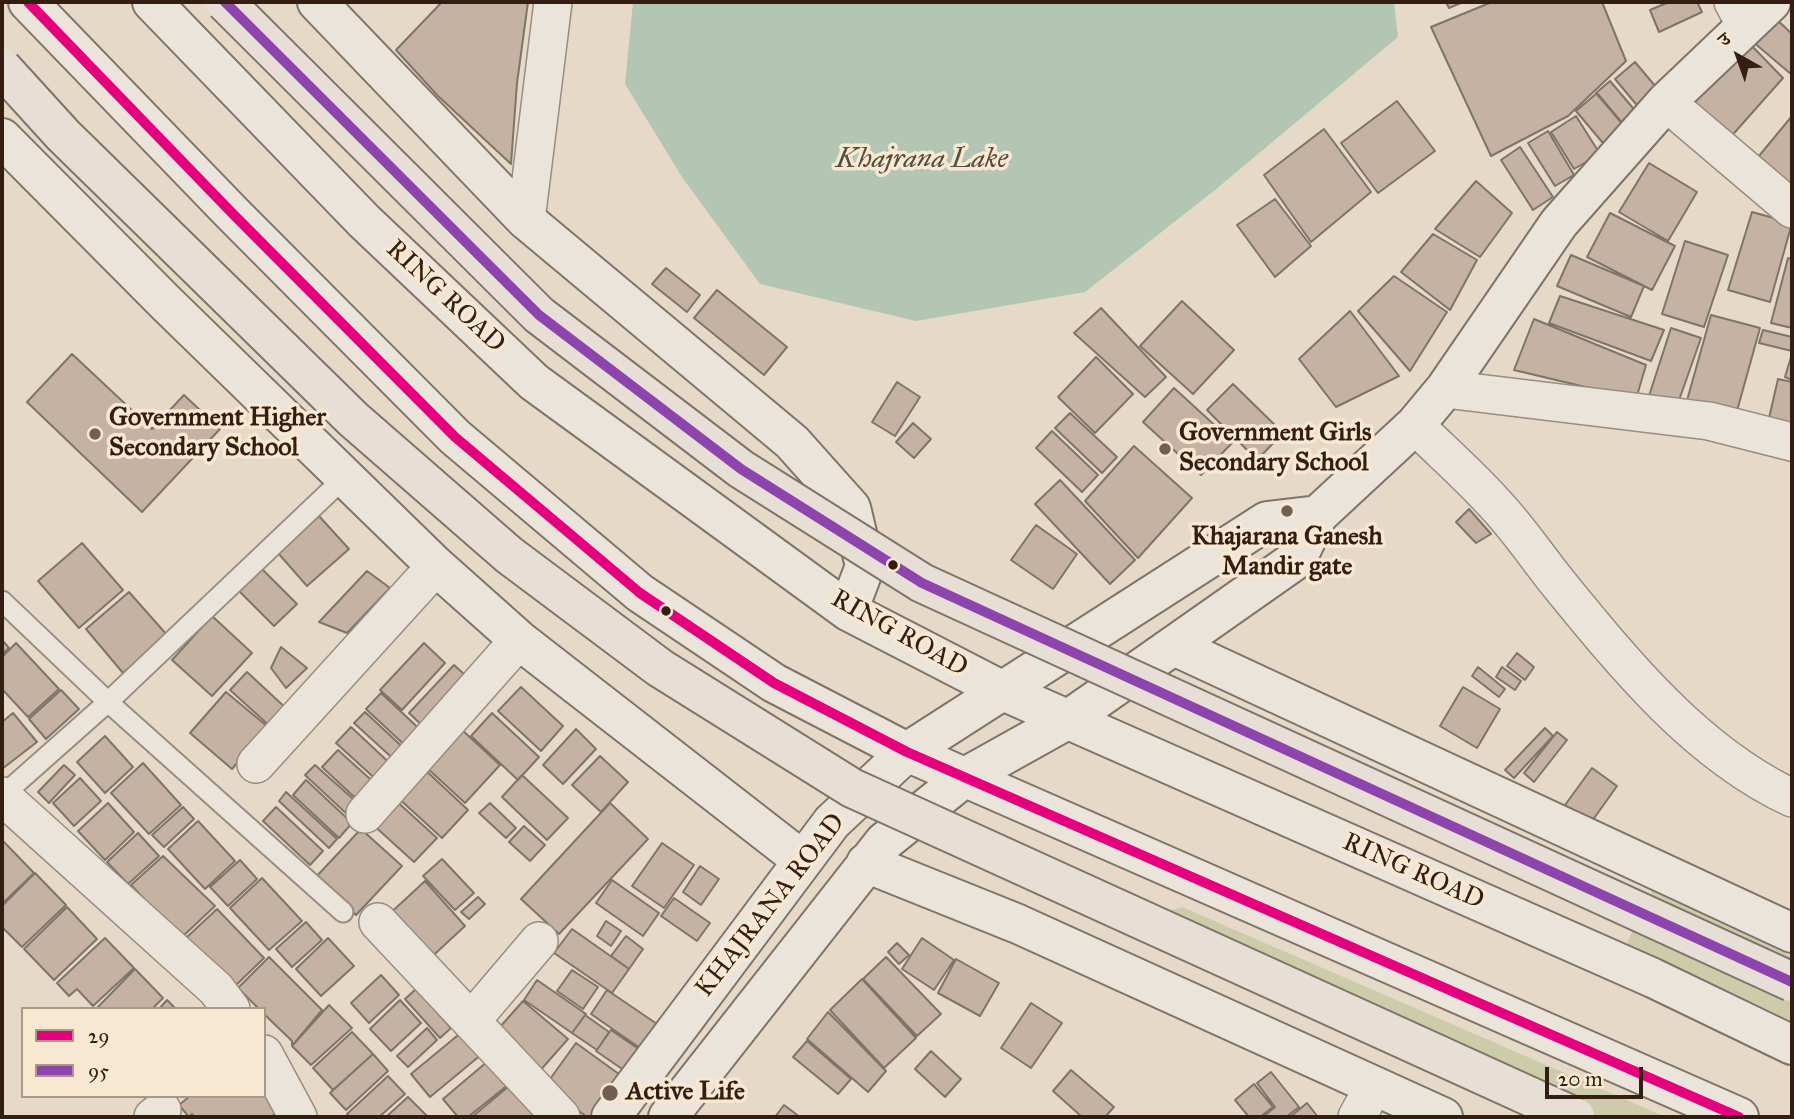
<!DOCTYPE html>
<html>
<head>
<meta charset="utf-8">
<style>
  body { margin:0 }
  #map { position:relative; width:1794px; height:1119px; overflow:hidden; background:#e7d9c7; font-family:"IM FELL Great Primer","Noto Serif Devanagari",serif }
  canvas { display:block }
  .frame { position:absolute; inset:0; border:4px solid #341e12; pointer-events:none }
  .legend { position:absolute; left:21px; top:1007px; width:245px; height:91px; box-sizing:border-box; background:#f8e8d2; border:2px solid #aa9785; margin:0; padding:9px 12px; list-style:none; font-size:21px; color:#341e12 }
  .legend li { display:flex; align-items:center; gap:14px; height:35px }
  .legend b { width:35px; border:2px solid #aa9785 }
  .north { position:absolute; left:1703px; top:21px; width:70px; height:70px; -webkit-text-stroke:5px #f8e8d2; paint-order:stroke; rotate:320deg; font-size:19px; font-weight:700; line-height:28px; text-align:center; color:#341e12 }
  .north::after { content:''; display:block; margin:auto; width:24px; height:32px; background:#341e12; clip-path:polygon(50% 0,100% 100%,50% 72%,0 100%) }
  .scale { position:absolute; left:1545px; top:1067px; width:98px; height:32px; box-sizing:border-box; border:4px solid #341e12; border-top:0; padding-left:9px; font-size:21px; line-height:24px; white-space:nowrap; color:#341e12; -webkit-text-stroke:5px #f8e8d2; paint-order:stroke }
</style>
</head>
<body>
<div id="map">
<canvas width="1794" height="1119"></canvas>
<div class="frame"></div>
<ul class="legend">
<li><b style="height:9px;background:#e5007d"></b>29</li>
<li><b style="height:9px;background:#8e44ad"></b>95</li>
</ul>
<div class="north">उ</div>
<div class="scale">20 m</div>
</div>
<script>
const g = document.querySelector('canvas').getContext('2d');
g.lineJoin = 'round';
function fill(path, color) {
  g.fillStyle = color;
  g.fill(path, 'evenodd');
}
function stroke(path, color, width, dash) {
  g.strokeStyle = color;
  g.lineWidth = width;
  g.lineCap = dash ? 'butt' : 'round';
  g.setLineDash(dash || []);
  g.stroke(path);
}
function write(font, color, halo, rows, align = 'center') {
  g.font = font + ' "IM FELL Great Primer",serif';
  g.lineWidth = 7;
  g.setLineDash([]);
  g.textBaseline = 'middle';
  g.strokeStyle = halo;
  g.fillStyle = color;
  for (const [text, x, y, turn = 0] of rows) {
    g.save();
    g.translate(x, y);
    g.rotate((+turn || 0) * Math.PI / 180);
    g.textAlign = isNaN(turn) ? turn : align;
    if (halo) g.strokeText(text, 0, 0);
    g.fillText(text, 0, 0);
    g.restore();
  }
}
const green = new Path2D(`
  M1653,889L1792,956V1032L1623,951Z
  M1182,907L1666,1117H1540L1132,923Z`);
const water = new Path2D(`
  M633,2H1394L1398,37L1215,190L1085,292L916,321L760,284L682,177L625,84Z`);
const building = new Path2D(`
  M442,2H528L517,83L511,164L438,96L396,50Z
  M1446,2H1463L1449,8Z
  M1492,2H1602L1626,61L1568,116L1491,156L1431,27Z
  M1669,2H1697L1702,12L1659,32L1650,10Z
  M1772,15L1792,34V75L1752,41Z
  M1746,40L1783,78L1728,140L1687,103Z
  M1635,62L1666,99L1646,116L1615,79Z
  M1610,81L1644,121L1630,133L1596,93Z
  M1597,93L1629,131L1608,149L1576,111Z
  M1397,101L1435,151L1378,193L1341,143Z
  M1576,116L1600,154L1574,169L1551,132Z
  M1792,116V188L1759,156Z
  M1324,129L1371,192L1311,242L1264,175Z
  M1548,131L1574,175L1555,186L1528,143Z
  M1520,147L1553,197L1533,210L1501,160Z
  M1649,163L1697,192L1668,241L1619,212Z
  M1476,181L1512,213L1480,257L1435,229Z
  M1275,199L1311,246L1275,277L1237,225Z
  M1752,212L1792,223L1770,302L1728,290Z
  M1610,213L1675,246L1652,290L1587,257Z
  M1433,234L1477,260L1450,310L1401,272Z
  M1685,241L1728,255L1704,327L1662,314Z
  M1571,255L1644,286L1631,317L1557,286Z
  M1788,258L1792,259V328L1771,323Z
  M666,268L700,295L687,312L652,284Z
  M1394,276L1447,312L1410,371L1358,311Z
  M717,290L787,347L764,375L694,318Z
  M1560,296L1664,330L1651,361L1549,323Z
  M1182,301L1234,350L1193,394L1140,346Z
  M1101,308L1166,377L1145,397L1074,333Z
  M1350,311L1399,376L1336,407L1299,359Z
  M1711,315L1760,328L1735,418L1686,404Z
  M1534,319L1646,365L1636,399L1514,370Z
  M1671,328L1701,338L1678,403L1649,396Z
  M1763,330L1792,337V351L1759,343Z
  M72,354L152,429L184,395L220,429L142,512L27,402Z
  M1096,357L1133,394L1095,433L1058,397Z
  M1791,357H1792V380L1785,377Z
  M1778,379L1792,382V432L1767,427Z
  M897,382L920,397L895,436L872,422Z
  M1233,384L1283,433L1257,460L1207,410Z
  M1174,388L1233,442L1201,475L1143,422Z
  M1070,413L1117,457L1102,473L1055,428Z
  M913,423L931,439L914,458L896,442Z
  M1052,431L1098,475L1082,492L1036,448Z
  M1134,446L1192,498L1138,558L1085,501Z
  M1060,480L1135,560L1110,584L1035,504Z
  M1469,509L1491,534L1476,543L1456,522Z
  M319,516L349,549L307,586L278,553Z
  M1036,525L1077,554L1053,589L1011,560Z
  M82,543L123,590L79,628L38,581Z
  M262,569L297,604L274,626L239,591Z
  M367,571L390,588L347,633L319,622Z
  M129,592L167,635L123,673L86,629Z
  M212,616L252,653L212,696L172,660Z
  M2,640L9,648L2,654Z
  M16,643L59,689L28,717L2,689V657Z
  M424,643L445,663L402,710L380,690Z
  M281,647L307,668L286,688L271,668Z
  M1517,653L1534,667L1525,680L1507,666Z
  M454,665L474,683L429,732L409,713Z
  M1478,667L1505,689L1499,697L1472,676Z
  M1502,667L1521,681L1515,690L1496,677Z
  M247,672L289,711L273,729L230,690Z
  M521,687L563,726L541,751L498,711Z
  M1463,687L1500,709L1477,748L1440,726Z
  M61,690L79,709L46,739L29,719Z
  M226,692L268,727L232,769L190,733Z
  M381,693L426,735L411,751L366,709Z
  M365,712L410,754L400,765L354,723Z
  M13,713L37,742L2,769V722Z
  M492,713L539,757L518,780L471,736Z
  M351,727L395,768L381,784L336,743Z
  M1545,728L1553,736L1514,778L1505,770Z
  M461,729L500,765L465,803L426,767Z
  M576,729L596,749L563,784L543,765Z
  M1557,732L1567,740L1534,782L1524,773Z
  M105,736L133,767L105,793L77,762Z
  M338,750L380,788L364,806L322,767Z
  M600,756L628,782L601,812L572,785Z
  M143,763L181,805L149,834L111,793Z
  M64,765L75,775L49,803L38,792Z
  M315,765L361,806L350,817L305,775Z
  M422,767L468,810L442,838L396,796Z
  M1592,768L1617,786L1590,824L1565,805Z
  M522,775L568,818L547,840L502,797Z
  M80,778L101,801L74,826L53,803Z
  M306,780L352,823L339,838L293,795Z
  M286,792L337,839L329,848L279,801Z
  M393,798L437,838L414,862L370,822Z
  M108,803L134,832L105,860L78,831Z
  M490,803L516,828L506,838L479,813Z
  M610,803L648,839L559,934L521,899Z
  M183,807L194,819L164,847L152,835Z
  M276,807L323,851L310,865L263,821Z
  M198,821L235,861L205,889L168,849Z
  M524,826L545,845L530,861L509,842Z
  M361,829L402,866L356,915L315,878Z
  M138,833L159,856L128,884L107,862Z
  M4,842L34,873L2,904V844Z
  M662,843L694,865L664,908L632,886Z
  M163,856L215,906L181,938L131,885Z
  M442,859L474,893L455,910L423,876Z
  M240,860L257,879L228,906L210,887Z
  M700,866L719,879L701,905L683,892Z
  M35,873L66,905L22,947L2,927V906Z
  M262,878L302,921L269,950L230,908Z
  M612,880L659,913L643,936L596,903Z
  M425,881L465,926L425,963L384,919Z
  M478,897L485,904L469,919L461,912Z
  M674,898L710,923L697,941L661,916Z
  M67,907L97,939L54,980L24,949Z
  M217,909L264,958L233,988L186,938Z
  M606,921L621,931L611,946L597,936Z
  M306,922L322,940L292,967L276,949Z
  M572,929L629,969L612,993L554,953Z
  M626,936L643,949L629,969L611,956Z
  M105,938L134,968L93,1006L77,989L69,996L57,983Z
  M328,938L354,966L321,996L296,969Z
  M922,938L954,960L934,990L902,969Z
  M897,943L909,955L899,964L888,952Z
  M269,957L322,1010L292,1046V1041L264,1014V1009H259L238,988Z
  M886,957L941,1014L917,1036L863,979Z
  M956,959L999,983L980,1016L938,993Z
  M135,969L163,998L152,1009H96Z
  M572,970L598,987L583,1009L557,991Z
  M381,975L399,995L369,1023L351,1003Z
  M862,979L916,1038L884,1068L830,1010Z
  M537,980L586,1014L572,1033L524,1000Z
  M416,989L451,1028L440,1038L405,999Z
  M607,990L657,1024L640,1048L591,1014Z
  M167,1000L176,1009H159Z
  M400,1000L421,1023L391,1051L370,1029Z
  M523,1001L568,1039L537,1074L492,1036Z
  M1031,1003L1062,1023L1031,1068L1001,1048Z
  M329,1005L352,1028L311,1065L292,1046Z
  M828,1012L886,1071L868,1092L807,1039Z
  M585,1015L609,1032L597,1050L572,1033Z
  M427,1028L437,1040L408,1067L397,1056Z
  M611,1030L640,1050L625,1071L596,1051Z
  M463,1031L482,1054L430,1097L411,1074Z
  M352,1032L373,1054L333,1090L313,1068Z
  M807,1041L851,1079L838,1094L793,1057Z
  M576,1043L623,1077L594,1117H587L545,1086Z
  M931,1051L961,1079L945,1097L915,1069Z
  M373,1054L388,1071L346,1110L330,1093Z
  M494,1056L514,1080L468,1117H458L443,1099Z
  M1071,1070L1114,1107L1105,1117H1082L1053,1091Z
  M1271,1072L1299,1107L1286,1117H1263L1275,1107L1257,1083Z
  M388,1076L405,1094L379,1117H350L347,1114Z
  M515,1081L537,1117H472Z
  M1254,1084L1273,1107L1260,1117H1249L1235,1100Z
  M264,1090L281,1109L271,1117H195L192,1114L189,1117L179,1105L190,1096H264Z
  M408,1097L428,1117H386Z
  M1307,1103L1318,1117H1290Z
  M784,1105L800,1117H775Z`);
const lane = new Path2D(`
  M2,601L108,702L343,912
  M2,796L108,702L344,478`);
const street = new Path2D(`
  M1733,2L1745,24
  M1666,102L1792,209
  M526,220L553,2
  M1445,389L1709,421L1792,442
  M1415,425C1441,451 1470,476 1495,504C1518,528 1537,557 1558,583C1624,664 1696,753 1792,798
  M256,764L436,566
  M2,796L216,989L231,1009
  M365,814L519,640
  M378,922L561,1117
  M471,1021L539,941
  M264,1054L298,1117
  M153,1117L162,1110
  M1357,1117L1374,1086`);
const secondary = new Path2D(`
  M28,2L232,213L455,437L640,593L774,683L907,752L1739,1117
  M152,2L364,221L534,382L848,611L1001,690L1653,978L1792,1045
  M317,2L526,220L792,442L851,508L865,566L848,611
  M2,138L166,303L436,566L519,640L802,860
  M1174,646L1792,933
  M866,863L1018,924L1443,1117
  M611,1117L832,822L907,752L1267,521L1318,515
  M668,1117L884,842L965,777L1069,719L1297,559L1318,515L1415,425L1445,389L1559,223L1666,102L1771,2`);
const primaryBridge = new Path2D(`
  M225,2L539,315L741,469L922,583L1792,982
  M2,68L63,135L353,419L509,555L660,668L852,788L1575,1117`);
const bus1 = new Path2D(`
  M28,2L232,213L455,437L640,593L774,683L907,752L1739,1117`);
const bus2 = new Path2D(`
  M225,2L539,315L741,469L922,583L1792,982`);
const markers = [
  [95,434,7,"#735f51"],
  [1165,449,7,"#735f51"],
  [1287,511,7,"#735f51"],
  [893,565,6,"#341e12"],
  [666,611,6,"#341e12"],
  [610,1093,9,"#735f51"]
];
const streetNames = [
  ["RING ROAD",445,297,43],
  ["RING ROAD",899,634,29],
  ["RING ROAD",1413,872,24],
  ["KHAJRANA ROAD",771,906,-52]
];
const poiNames = [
  ["Government Higher",109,419],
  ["Secondary School",109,449],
  ["Government Girls",1179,434],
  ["Secondary School",1179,464],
  ["Khajarana Ganesh",1287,538,"center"],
  ["Mandir gate",1287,568,"center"],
  ["Active Life",626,1093]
];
const waterNames = [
  ["Khajrana Lake",922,160]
];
fill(green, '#ccccab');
fill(water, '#b3c5b3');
fill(building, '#c6b2a2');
stroke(building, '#7e746a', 2);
stroke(lane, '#988d82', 23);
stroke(street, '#988d82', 40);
stroke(secondary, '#7e746a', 42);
stroke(lane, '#ebe4db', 19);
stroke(street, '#ebe4db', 37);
stroke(secondary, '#ebe4db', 38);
stroke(primaryBridge, '#7e746a', 42, []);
stroke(primaryBridge, '#e7dfd5', 38);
stroke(bus1, '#e5007d', 10);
stroke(bus2, '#8e44ad', 10);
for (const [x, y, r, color] of markers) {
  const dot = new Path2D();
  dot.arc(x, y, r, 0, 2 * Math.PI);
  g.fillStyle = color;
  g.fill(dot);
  stroke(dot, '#f8e8d2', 2.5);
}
write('26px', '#341e12', '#f8e8d2', streetNames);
write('bold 26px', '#341e12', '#f8e8d2', poiNames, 'left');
write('italic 28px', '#544d40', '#f8e8d2', waterNames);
</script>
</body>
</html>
